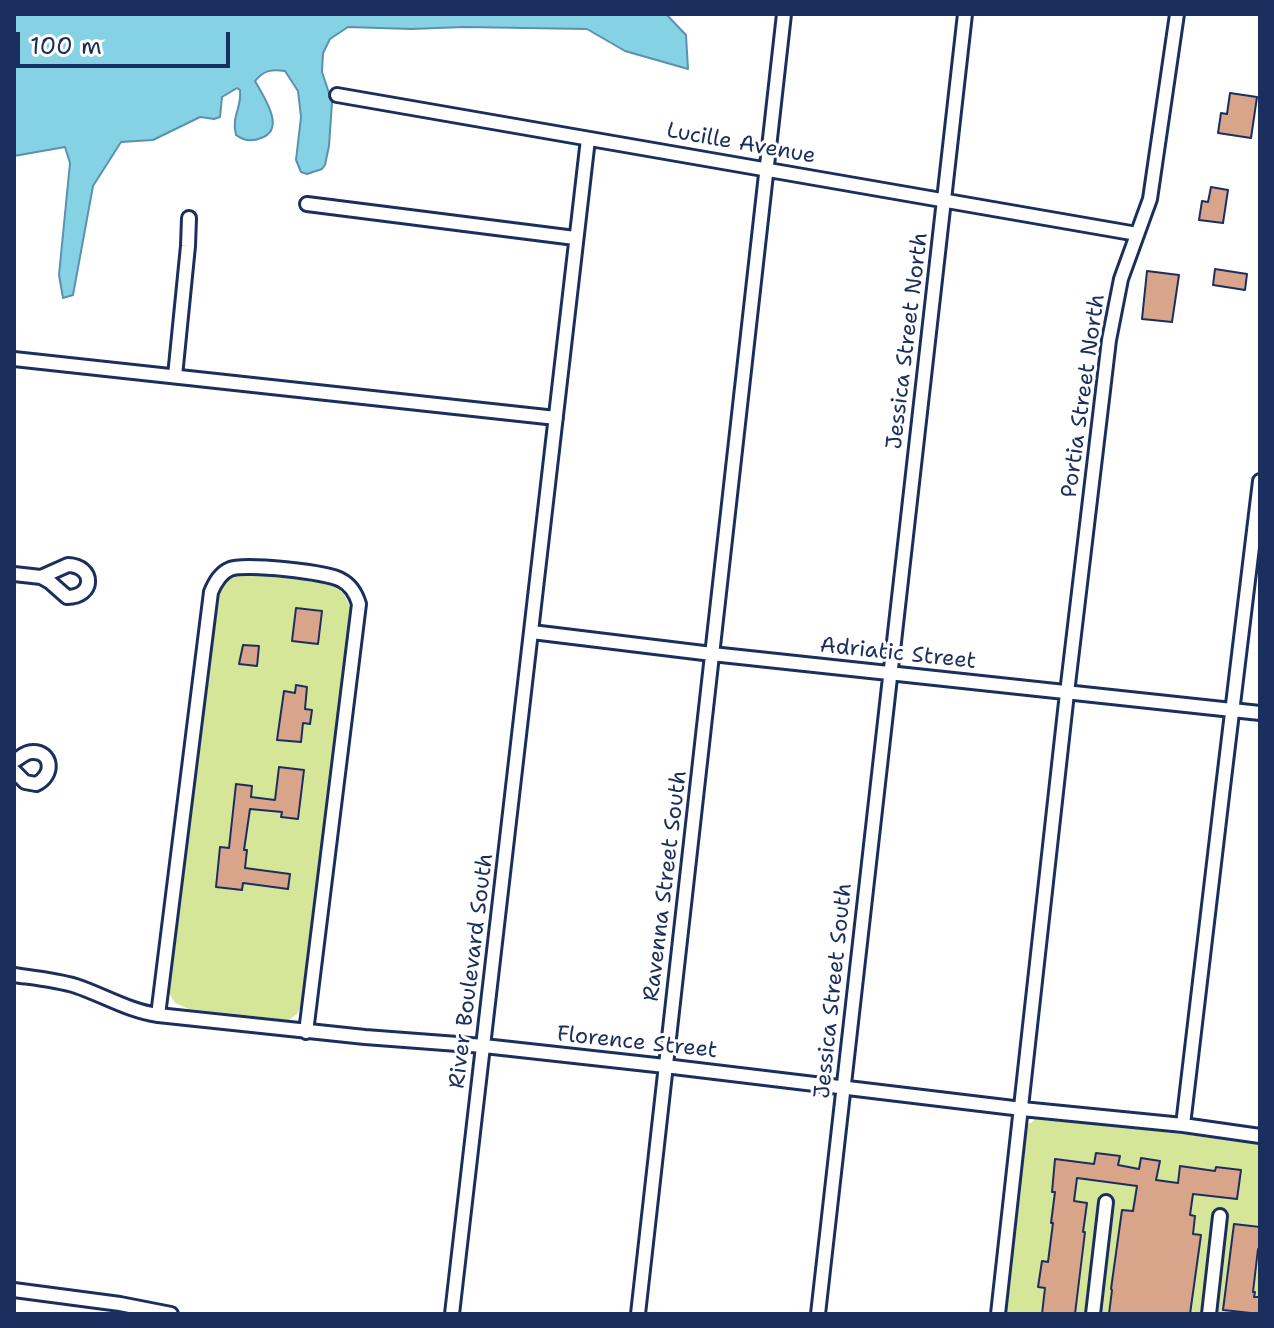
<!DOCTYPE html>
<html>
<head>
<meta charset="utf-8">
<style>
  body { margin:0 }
  #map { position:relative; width:1274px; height:1328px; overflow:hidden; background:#fff; font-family:"Shantell Sans",sans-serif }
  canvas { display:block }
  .frame { position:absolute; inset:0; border:16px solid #1b2f5e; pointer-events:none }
  .scale { position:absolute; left:16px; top:32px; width:214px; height:36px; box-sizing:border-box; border:4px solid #1b2f5e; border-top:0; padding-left:10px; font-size:24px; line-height:28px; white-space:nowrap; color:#1b2f5e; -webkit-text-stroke:6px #fff; paint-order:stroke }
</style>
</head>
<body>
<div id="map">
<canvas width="1274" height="1328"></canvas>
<div class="frame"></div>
<div class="scale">100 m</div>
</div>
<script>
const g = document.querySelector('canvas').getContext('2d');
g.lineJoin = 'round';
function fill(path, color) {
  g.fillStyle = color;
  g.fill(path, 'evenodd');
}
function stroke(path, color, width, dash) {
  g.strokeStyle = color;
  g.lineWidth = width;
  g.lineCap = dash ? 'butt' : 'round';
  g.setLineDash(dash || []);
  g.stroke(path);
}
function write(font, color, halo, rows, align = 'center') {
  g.font = font + ' "Shantell Sans",sans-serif';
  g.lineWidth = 6;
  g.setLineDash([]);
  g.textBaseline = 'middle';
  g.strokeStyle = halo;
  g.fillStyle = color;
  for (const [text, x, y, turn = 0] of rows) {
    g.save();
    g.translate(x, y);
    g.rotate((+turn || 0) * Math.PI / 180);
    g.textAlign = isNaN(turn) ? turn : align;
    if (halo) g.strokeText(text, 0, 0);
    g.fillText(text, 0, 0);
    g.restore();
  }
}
const green = new Path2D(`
  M243,573L333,584L344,594L350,607L303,1002L297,1014L289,1020L189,1009L175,1003L169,993L218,599C221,585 229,576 243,573Z
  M1046,1117L1260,1144V1314H1005L1025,1131L1028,1124L1034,1121L1035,1118Z`);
const water = new Path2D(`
  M14,14H666L686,35L688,69L625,51L587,29L464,27L411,29L348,27L330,39L323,53L322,72L332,102L329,146L325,165L322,169L307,174L301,172L296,160L301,117L298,91L285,71C272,69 264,70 255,81C263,96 287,129 261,138C252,142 244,141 236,135C231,115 242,109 240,90L237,88L222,97L220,117L214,119L200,117L153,140L121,142L93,186L73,295L63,298L59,275L70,163L65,147L14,156Z`);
const building = new Path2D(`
  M1230,93L1257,97L1251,138L1218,133L1221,113L1227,114Z
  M1211,187L1228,190L1223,223L1199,220L1202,201L1208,202Z
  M1215,269L1247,274L1245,290L1213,285Z
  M1147,271L1179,275L1172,322L1142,319Z
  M296,608L322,611L318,644L292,641Z
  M243,645L259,646L257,666L239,664Z
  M296,685L307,687L305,709L312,710L310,724L303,723L301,742L277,740L284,691L295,693Z
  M279,767L304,770L298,819L281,817L282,812L250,809L244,850H247L245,868L290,874L288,889L243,883L242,890L216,887L220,847L229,848L236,784L252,786L251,797L275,800Z
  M1096,1153L1120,1156L1118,1165L1139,1169L1141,1158L1160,1161L1156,1180L1178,1183L1180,1166L1215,1171L1216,1167L1241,1170L1237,1199L1193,1194L1190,1215L1195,1216L1193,1234L1201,1235L1190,1314H1109L1112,1290L1111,1289L1122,1210L1133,1211L1137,1186L1077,1178L1074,1201L1087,1203L1083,1232H1085L1075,1314H1042L1045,1288L1038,1287L1042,1261L1048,1262L1053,1223H1051L1055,1192H1052L1055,1159L1094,1164Z
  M1234,1224L1260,1227V1249H1258L1253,1292H1255L1254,1297H1260V1314L1223,1310Z`);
const street = new Path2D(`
  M337,95L1137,234
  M307,204L575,238
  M14,359L556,418
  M175,376L188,246L189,218
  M68,565C95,566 95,597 67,597L50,582L41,577Z
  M14,574L41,577
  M532,632L712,654L1260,713
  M14,761C20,758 25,752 32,752C52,751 55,775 36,784L25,782L14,771
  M14,975C35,978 56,980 76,986C103,995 129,1011 158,1015L365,1037L484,1046L665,1066L1022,1109L1183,1125L1260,1136
  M158,1015L211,592C215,583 220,573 230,569C244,563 328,572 341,580C351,585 356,594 359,604L306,1032
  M1183,1125C1209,911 1233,695 1260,481
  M14,1290L120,1304L171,1314
  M452,1314L588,139
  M638,1314L784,14
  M818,1314L965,14
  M998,1314L1067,693L1109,340L1121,279L1150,199L1177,14
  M1093,1314L1106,1202
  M1209,1314L1220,1216`);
const streetNames = [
  ["Lucille Avenue",741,144,10],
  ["Jessica Street North",908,341,-83],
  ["Portia Street North",1084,396,-82],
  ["Adriatic Street",898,654,6],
  ["Ravenna Street South",666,886,-83],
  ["River Boulevard South",472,971,-83],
  ["Jessica Street South",834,991,-84],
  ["Florence Street",637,1043,6]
];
fill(green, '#d6e699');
fill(water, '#85d2e4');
stroke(water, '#5b91ae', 2);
fill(building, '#d8a58b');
stroke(building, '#1b2f5e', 2);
stroke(street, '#1b2f5e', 18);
stroke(street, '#fff', 12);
write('22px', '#1b2f5e', '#fff', streetNames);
</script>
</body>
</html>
